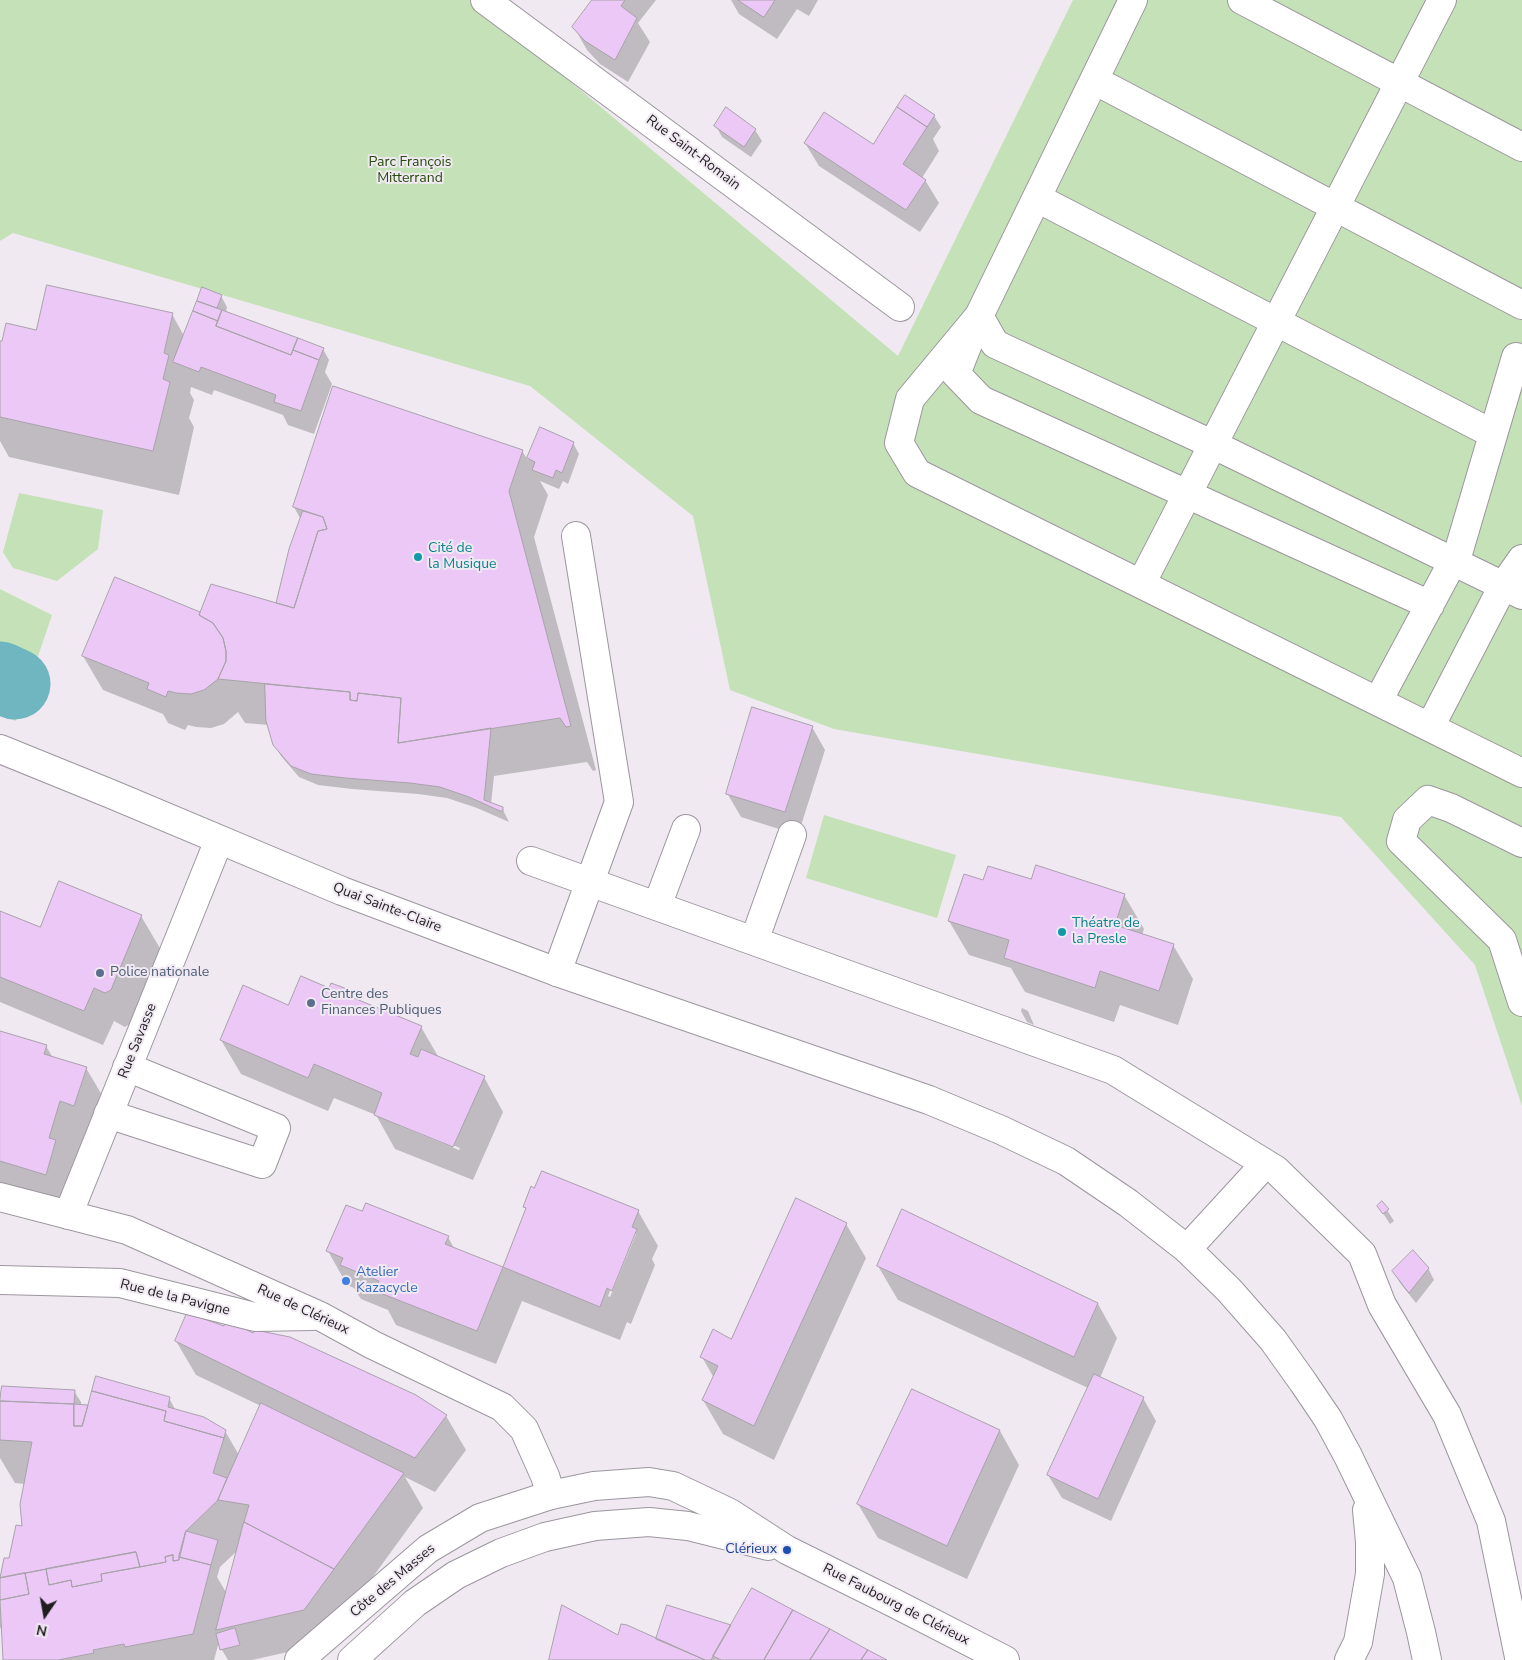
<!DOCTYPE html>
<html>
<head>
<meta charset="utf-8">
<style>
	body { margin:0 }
	#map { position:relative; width:1522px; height:1660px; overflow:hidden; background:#f0e9f2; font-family:"Nunito Sans",sans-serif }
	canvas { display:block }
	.north { position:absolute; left:20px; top:1590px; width:50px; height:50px; -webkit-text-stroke:4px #f0e9f2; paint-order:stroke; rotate:192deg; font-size:14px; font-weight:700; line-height:20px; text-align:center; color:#1f1d20 }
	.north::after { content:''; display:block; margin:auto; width:18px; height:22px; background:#1f1d20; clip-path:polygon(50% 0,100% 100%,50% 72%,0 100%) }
</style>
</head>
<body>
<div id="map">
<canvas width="1522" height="1660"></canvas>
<div class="north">N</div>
</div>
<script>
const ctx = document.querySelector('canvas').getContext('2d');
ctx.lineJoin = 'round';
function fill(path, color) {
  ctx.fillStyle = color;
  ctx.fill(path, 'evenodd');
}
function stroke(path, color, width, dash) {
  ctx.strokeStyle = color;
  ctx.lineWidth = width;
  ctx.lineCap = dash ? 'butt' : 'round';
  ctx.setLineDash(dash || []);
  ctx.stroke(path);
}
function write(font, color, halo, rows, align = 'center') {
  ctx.font = font + ' "Nunito Sans",sans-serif';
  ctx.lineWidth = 4;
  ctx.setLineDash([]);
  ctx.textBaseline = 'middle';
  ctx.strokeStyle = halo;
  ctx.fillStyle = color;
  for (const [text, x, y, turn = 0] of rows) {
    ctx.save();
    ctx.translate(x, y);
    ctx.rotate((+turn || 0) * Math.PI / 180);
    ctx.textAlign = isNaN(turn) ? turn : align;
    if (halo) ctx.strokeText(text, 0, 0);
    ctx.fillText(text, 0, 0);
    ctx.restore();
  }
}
const green = new Path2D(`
	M0 0H473L898 356 1073 0H1522V1106L1475 965 1341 817 834 729 730 690 693 516 530 386 13 233 0 241Z
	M19 493 103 510 98 549 57 581 13 568 3 552Z
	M0 589 52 615 16 721 0 715Z
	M824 815 956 855 937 918 806 878Z`);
const shadow = new Path2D(`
	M594 0H656L638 23 650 42 628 82 600 64 587 50 574 27Z
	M731 0H818L809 16 797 9 777 39 739 14Z
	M934 116 941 127 933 139 939 151 922 178 925 180 939 203 920 232 819 166 805 143 873 146Z
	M716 126 755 130 762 141 751 157 722 137Z
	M203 289 221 296 227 307 226 312 323 349 329 360 325 372 332 384 314 434 288 425 283 415 214 390 212 395 191 387 190 393 194 400 189 418 194 427 179 495 9 457 0 441V342L37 332 172 314 184 336Z
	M540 429 573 443 579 454 568 484 563 481 559 489 540 481 548 495 534 537 596 770 593 771 587 762 494 776 491 804 502 808 509 822 477 808 447 798 418 794 352 789 318 785 299 777 281 756 274 744 269 725 245 723 238 712 224 724 211 728 196 727 188 725 185 730 168 723 163 714 103 690 83 656 199 613 200 615 277 604 301 520 294 507 522 451 528 460Z
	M812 727 825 750 798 835 741 817 727 793Z
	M984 881 1124 895 1144 929 1142 935 1173 945 1193 979 1178 1025 1120 1005 1114 1022 1025 992 1011 968 969 955 949 921Z
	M0 912 41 928 141 916 161 950 130 1024 125 1027 114 1021 103 1045 0 1002Z
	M330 989 346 990 350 997 421 1027 439 1058 484 1077 503 1112 473 1180 395 1149 376 1115 334 1098 328 1111 241 1074 221 1040 289 1007ZM400 1124 460 1148 459 1150 400 1126Z
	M1022 1008 1028 1011 1034 1025 1027 1022 1021 1011Z
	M0 1032 46 1046 53 1058 86 1068 112 1112 71 1219 0 1198Z
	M524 1207 638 1211 658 1246 652 1259 655 1265 631 1324 627 1322 620 1340 522 1301 496 1364 396 1325 388 1310 361 1299 354 1288 347 1285 328 1251 363 1212 448 1237 455 1250 503 1269 527 1210ZM633 1234H636L610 1297 608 1296Z
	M1379 1207 1387 1210 1394 1221 1390 1224Z
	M846 1224 866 1258 774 1460 723 1434 703 1400 714 1378 702 1357 732 1340Z
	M878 1266 1098 1304 1117 1338 1100 1378 1143 1398 1156 1421 1111 1521 1062 1498 1048 1475 1088 1388 898 1300Z
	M1428 1268 1434 1280 1416 1303 1400 1283 1394 1272Z
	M225 1327 254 1335 446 1416 466 1450 435 1492 405 1477 423 1508 324 1644 252 1660H228L222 1650 219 1642 214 1660H4L2 1631 0 1627V1612H2L11 1559 23 1528 25 1484 15 1483 0 1458V1399L3 1388 74 1391 81 1402V1406L169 1398 176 1411 225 1431 239 1455 261 1406 196 1375 176 1341ZM239 1549 227 1594 217 1577 220 1567Z
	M913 1390 1000 1431 1019 1465 967 1579 878 1538 858 1504Z
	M732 1626 886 1660H551L618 1636 657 1640Z`);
const river = new Path2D(`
	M0 677 15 684`);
const building = new Path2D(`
	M592 0H625L621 6 637 18 615 60 585 41 572 27Z
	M738 0H775L764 17Z
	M905 95 935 115 927 127 897 107Z
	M726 107 756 129 744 147 714 126Z
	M897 107 927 127 903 164 926 180 906 210 804 143 824 112 873 144Z
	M47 285 173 313 164 353 169 355 163 379 170 382 153 451 0 417V341H2L6 323 36 330Z
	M202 287 222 295 217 308 197 301Z
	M197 301 222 310 218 321 193 311Z
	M222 310 298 338 291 355 216 326Z
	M193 311 218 321 216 326 291 355 293 350 319 360 301 411 274 402 276 395 201 367 199 372 173 362Z
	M298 338 324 348 319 360 293 350Z
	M333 386 523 450 509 491 571 726 566 727 560 718 398 743 401 698 358 693 357 701 350 700V692L218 679 226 661V651L223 638 213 623 199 615 211 584 294 608 318 531 327 529 323 517 293 507Z
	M540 427 574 442 562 473 556 470 553 478 532 470 535 462 527 458Z
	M303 511 323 517 327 529 318 531 294 608 276 603 289 549Z
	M115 577 200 612 199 615 213 623 223 638 226 651V661L218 679 204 690 191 694 176 693 168 691 166 697 147 689 149 683 82 656Z
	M265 684 350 692V700L357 701 358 693 401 698 398 743 491 728 484 800 503 807V811H500L469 797 440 787 410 783 345 778 311 774 291 766 273 745 266 721Z
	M752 707 813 726 785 812 726 794Z
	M1036 865 1125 894 1115 925 1174 944 1159 991 1100 971 1095 988 1004 958 1009 940 948 921 964 874 983 880 988 866 1031 879Z
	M59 881 142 915 111 990 105 993 94 988 84 1011 0 977V911L40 927Z
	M301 976 329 988 331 983 347 989 344 994 422 1026 410 1054 418 1057 421 1049 485 1076 453 1147 374 1115 382 1093 314 1064 308 1078 220 1040 243 985 288 1005Z
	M0 1031 47 1045 44 1054 87 1067 74 1106 60 1101 49 1138 56 1140 46 1175 0 1161Z
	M542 1171 639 1210 632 1227 637 1229 612 1291 607 1288 600 1307 503 1267 526 1208 523 1207 531 1186 534 1188Z
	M796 1198 847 1223 754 1426 702 1400 718 1366 700 1357 713 1329 731 1339Z
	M1382 1201 1389 1209 1383 1214 1377 1206Z
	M366 1203 449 1236 445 1244 503 1267 477 1331 375 1291 379 1281 340 1265 343 1258 326 1251 346 1205 362 1211Z
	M902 1209 1098 1303 1074 1357 877 1266Z
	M1413 1250 1429 1268 1409 1293 1392 1271Z
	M187 1313 224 1326 226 1319 253 1333 255 1330 290 1337 416 1395 447 1415 415 1458 175 1341Z
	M1094 1374 1144 1397 1098 1499 1047 1475Z
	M96 1376 170 1397 168 1407 204 1417 226 1430 224 1438 164 1421 166 1411 92 1391Z
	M2 1386 75 1390 74 1404 0 1401Z
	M912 1389 1000 1430 947 1546 857 1504Z
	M92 1391 166 1411 164 1421 224 1438 213 1473 227 1478 218 1500 186 1531 179 1560 173 1561V1555L165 1557 166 1562 140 1567 136 1552 0 1578 4 1558H9L16 1525 22 1526 20 1504 32 1442 0 1440V1401L74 1404V1426H82Z
	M261 1403 404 1473 334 1569 244 1522 249 1505 218 1500Z
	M74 1404 88 1405 82 1426H74Z
	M244 1522 334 1569 304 1610 216 1630Z
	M186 1531 218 1540 211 1565 179 1557Z
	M136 1552 140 1567 101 1574 102 1581 72 1587 71 1580 49 1585 46 1569Z
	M173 1555V1561L179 1560V1557L211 1565 193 1634 125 1647 124 1644 93 1650 94 1653 58 1660H3L0 1600 29 1594 25 1573 46 1569 49 1585 71 1580 72 1587 102 1581 101 1574 166 1562 165 1557Z
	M25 1573 29 1594 0 1600V1578Z
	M752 1588 793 1610 764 1660H721L713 1656Z
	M562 1605 618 1635 621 1624 627 1625 705 1660H549Z
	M667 1605 731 1625 711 1660H705L656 1639Z
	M793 1610 830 1629 810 1660H764Z
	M235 1628 240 1645 220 1650 216 1634Z
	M830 1629 868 1650 861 1660H810Z
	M868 1650 887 1660H861Z`);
const minor = new Path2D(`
	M485 0 900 307
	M1133 0 979 316 956 374 981 400 1430 605
	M1242 0 1522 147
	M1094 80 1522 305
	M1037 198 1493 434
	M1141 584 1442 0
	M1522 595 1212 444 995 344 979 316 910 399 899 443 917 473 1522 773
	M1378 701 1459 550 1516 357
	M1430 727 1503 586 1522 559
	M1522 843 1451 808 1428 800 1407 820 1401 841 1502 940 1522 1002
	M531 861 1113 1070 1276 1170 1362 1254 1382 1305 1447 1415 1491 1521 1519 1657V1660
	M657 906 686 829
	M754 941 792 835
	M557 972 619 802 576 536
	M108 1114 262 1164 276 1128 127 1067
	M0 1197 127 1230 320 1316 373 1345 502 1407 524 1429 545 1476 551 1495
	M68 1215 219 840
	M1187 1249 1265 1164
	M0 1280 120 1283 255 1317 312 1316`);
const major = new Path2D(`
	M0 749 111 794 342 891 557 972 929 1100 1001 1130 1066 1161 1128 1203 1187 1249 1229 1290 1273 1340 1303 1382 1328 1419 1348 1456 1407 1578 1421 1632 1427 1660
	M299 1660 428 1549 480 1518 551 1495 594 1486 649 1482 673 1486 730 1513 787 1550 892 1602 1005 1660
	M352 1660 415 1603 456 1575 501 1553 545 1537 595 1526 649 1522 688 1526 768 1546
	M1349 1660 1358 1642 1370 1574V1542L1367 1510`);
const markers = [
	[418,557,5,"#0f9aa8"],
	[1062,932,5,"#0f9aa8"],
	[100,973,5,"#5c6f8a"],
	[311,1003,5,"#5c6f8a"],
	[346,1281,5,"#3f7fe0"],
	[787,1550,5,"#1a4fb4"]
];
const streetNames = [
	["Rue Saint-Romain",693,153,37],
	["Quai Sainte-Claire",387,908,21],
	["Rue Savasse",138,1041,-68],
	["Rue de la Pavigne",175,1298,14],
	["Rue de Clérieux",303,1310,25],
	["Côte des Masses",393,1581,-40],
	["Rue Faubourg de Clérieux",896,1605,27]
];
const parkNames = [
	["Parc François",410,163],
	["Mitterrand",410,179]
];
const cultureNames = [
	["Cité de",428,549],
	["la Musique",428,565],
	["Théatre de",1072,924],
	["la Presle",1072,940]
];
const serviceNames = [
	["Police nationale",110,973],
	["Centre des",321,995],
	["Finances Publiques",321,1011]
];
const shopNames = [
	["Atelier",356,1273],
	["Kazacycle",356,1289]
];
const transitNames = [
	["Clérieux",777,1550]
];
fill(green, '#c4e1b7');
fill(shadow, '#0003');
stroke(river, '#6fb6c0', 71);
fill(building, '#ebc8f6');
stroke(building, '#a8a2aa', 1);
stroke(minor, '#9c969e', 30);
stroke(major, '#9c969e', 30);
stroke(minor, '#fff', 28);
stroke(major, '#fff', 28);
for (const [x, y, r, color] of markers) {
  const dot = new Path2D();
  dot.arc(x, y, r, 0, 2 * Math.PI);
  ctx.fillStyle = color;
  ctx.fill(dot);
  stroke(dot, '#f0e9f2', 2);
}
write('14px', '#1f1d20', '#f0e9f2', streetNames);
write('14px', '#254c0a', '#f0e9f2', parkNames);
write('14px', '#0d838f', '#f0e9f2', cultureNames, 'left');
write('14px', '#4e5e75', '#f0e9f2', serviceNames, 'left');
write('14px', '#366cbe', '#f0e9f2', shopNames, 'left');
write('14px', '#164399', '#f0e9f2', transitNames, 'right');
</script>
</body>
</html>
